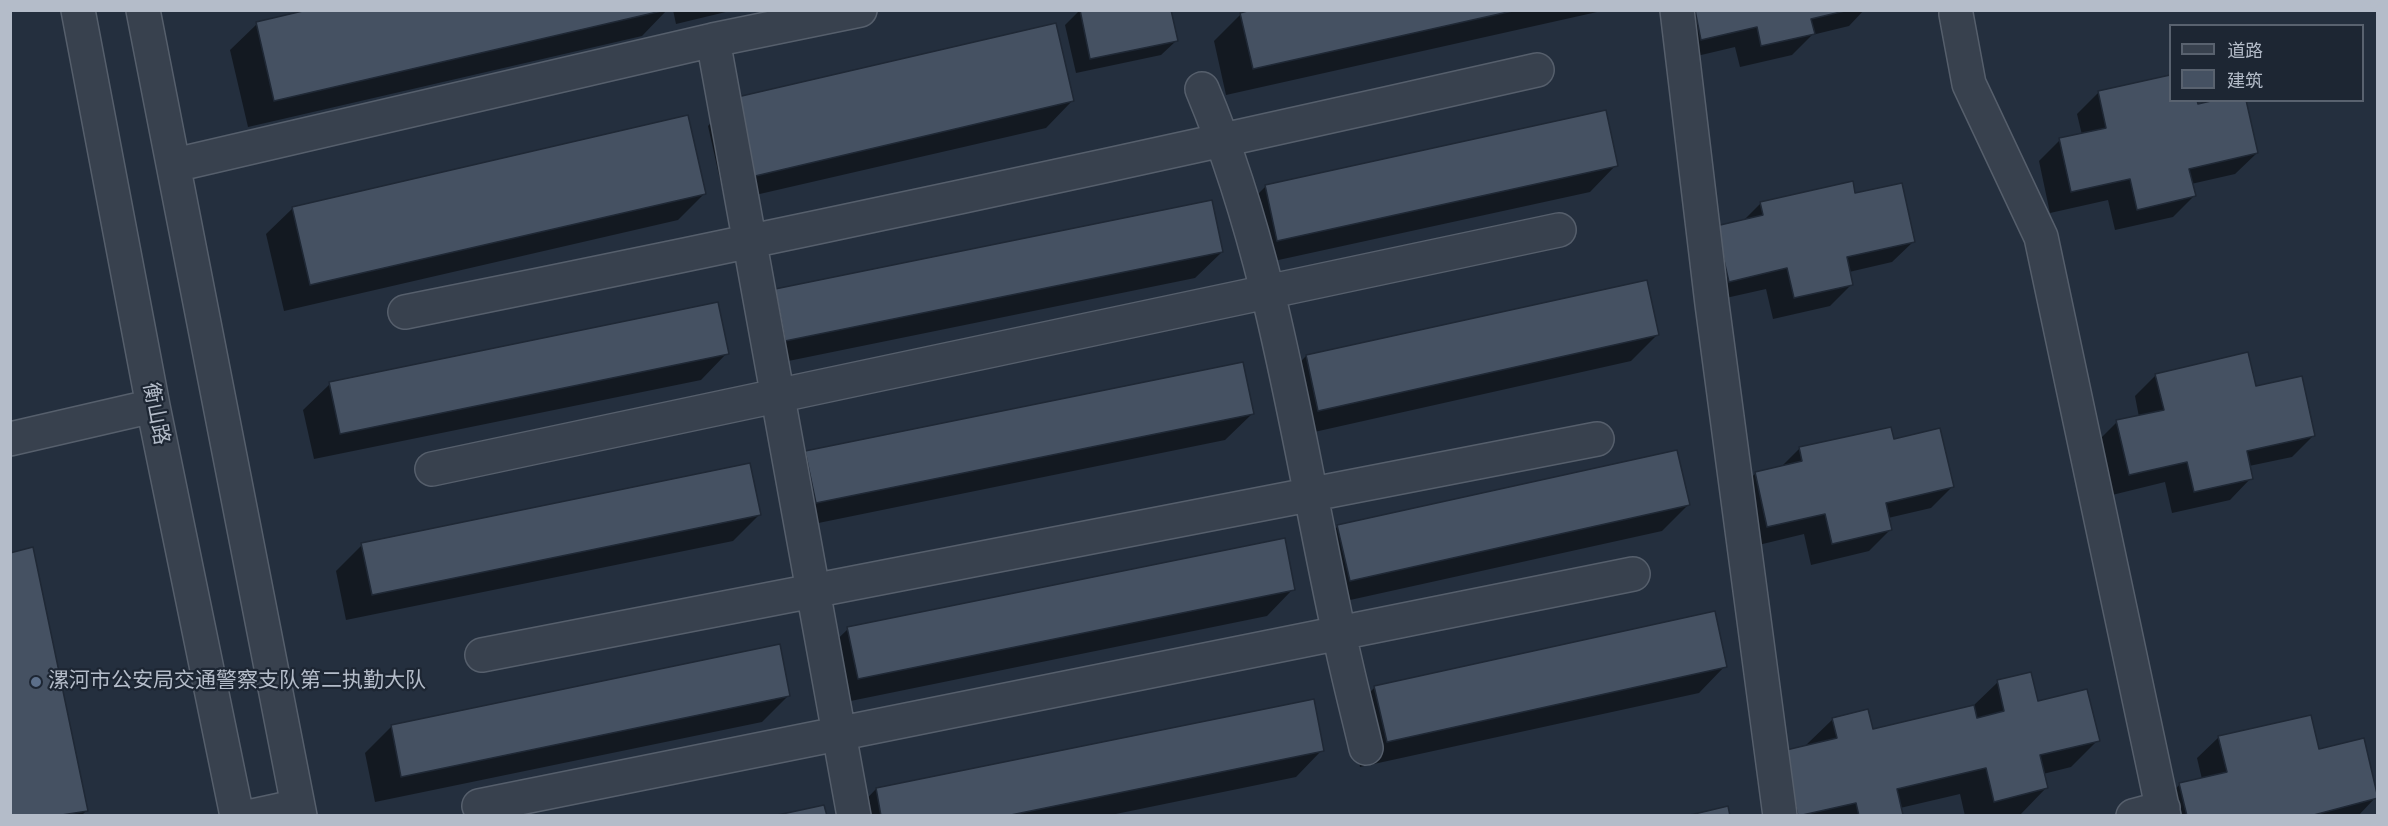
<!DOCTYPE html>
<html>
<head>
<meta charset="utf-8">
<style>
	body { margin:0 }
	#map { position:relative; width:2388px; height:826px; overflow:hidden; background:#242f3e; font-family:"DejaVu Sans","Noto Sans SC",sans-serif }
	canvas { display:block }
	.frame { position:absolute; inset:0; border:12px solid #b4bcc9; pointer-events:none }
	.legend { position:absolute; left:2169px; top:24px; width:195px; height:78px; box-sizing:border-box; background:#1d2633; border:2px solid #59626f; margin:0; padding:8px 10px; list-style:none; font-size:18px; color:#b4bcc9 }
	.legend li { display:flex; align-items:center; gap:12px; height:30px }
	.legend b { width:30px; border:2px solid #59626f }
</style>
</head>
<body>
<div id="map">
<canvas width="2388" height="826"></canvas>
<div class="frame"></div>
<ul class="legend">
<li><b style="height:8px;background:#38414e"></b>道路</li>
<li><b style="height:16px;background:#455162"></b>建筑</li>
</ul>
</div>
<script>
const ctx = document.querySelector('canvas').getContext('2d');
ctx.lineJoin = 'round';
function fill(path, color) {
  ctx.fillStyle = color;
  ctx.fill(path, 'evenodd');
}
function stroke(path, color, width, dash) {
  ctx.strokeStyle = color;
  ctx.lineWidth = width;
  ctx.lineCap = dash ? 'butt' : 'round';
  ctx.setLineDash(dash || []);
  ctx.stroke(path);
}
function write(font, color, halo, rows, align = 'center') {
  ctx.font = font + ' "DejaVu Sans","Noto Sans SC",sans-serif';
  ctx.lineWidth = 4.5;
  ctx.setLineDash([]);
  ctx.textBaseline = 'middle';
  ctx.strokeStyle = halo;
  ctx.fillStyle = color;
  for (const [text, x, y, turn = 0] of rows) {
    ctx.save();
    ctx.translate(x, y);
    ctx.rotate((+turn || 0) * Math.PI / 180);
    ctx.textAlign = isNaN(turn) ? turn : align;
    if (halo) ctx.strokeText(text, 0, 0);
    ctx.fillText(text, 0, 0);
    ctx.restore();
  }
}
const shadow = new Path2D(`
	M314 10H667L642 36 248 127 230 50 257 24Z
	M673 10H734L676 24Z
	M1080 10H1170L1176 41 1161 55 1076 73 1065 25Z
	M1258 10H1606L1226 95 1214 41 1241 14Z
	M1673 10H1864L1849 26 1812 35 1792 55 1740 67 1735 47 1680 60Z
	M2170 76V100L2197 106 2257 153 2235 174 2191 184 2194 196 2173 217 2115 230 2108 200 2050 213 2039 161 2060 140 2082 135 2077 114 2099 92Z
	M734 99 1072 101 1046 128 725 202 708 126Z
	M1616 165 1590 192 1251 266 1239 213 1266 186Z
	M705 193 678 220 284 311 266 234 293 208Z
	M1854 195 1914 241 1892 262 1849 272 1852 284 1830 306 1773 319 1766 289 1708 302 1696 249 1742 222 1761 203Z
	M1222 252 1195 278 759 367 749 317 776 291Z
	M1657 335 1631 361 1292 437 1280 383 1306 356Z
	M727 353 701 380 314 459 303 410 330 384Z
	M2156 375 2255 388 2314 435 2292 457 2249 466 2251 478 2230 500 2172 513 2165 482 2108 496 2096 443 2117 422 2139 417 2135 396Z
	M1252 414 1225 440 789 529 779 479 806 453Z
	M1893 441 1952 487 1931 508 1888 518 1890 530 1869 551 1811 565 1804 534 1746 548 1734 494 1756 473 1781 467 1799 449Z
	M1688 505 1662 531 1323 606 1311 553 1338 526Z
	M760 514 733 541 346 620 336 571 362 545Z
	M1293 589 1267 616 831 705 821 655 848 629Z
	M1725 666 1699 693 1360 767 1349 714 1375 687Z
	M1998 682 2098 740 2071 767 2043 774 2046 788 2020 815 1965 816 1960 794 1900 808V816H1765L1757 779 1783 753 1806 745 1833 719 1872 731 1973 706Z
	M788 696 762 722 375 802 365 753 392 726Z
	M2219 737 2376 797 2358 816H2161L2159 806 2180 784 2202 779 2197 758Z
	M1322 750 1296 777 1106 816H850L876 789Z
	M87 810 81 816H10Z`);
const building = new Path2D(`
	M307 10H666L274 101 256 22Z
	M1080 10H1171L1178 41 1090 59Z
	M1251 10H1517L1253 69 1240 13Z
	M1695 10H1849L1811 19 1815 34 1761 46 1757 27 1701 40Z
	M1056 23 1074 101 751 177 733 98Z
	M2170 75V100H2197L2198 104 2215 100H2246L2258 153 2189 169 2196 196 2137 210 2130 179 2071 192 2059 138 2106 128 2098 91Z
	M1606 110 1618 166 1277 241 1265 185Z
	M688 115 706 194 310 285 292 207Z
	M1853 181 1855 193 1902 183 1915 242 1847 257 1853 285 1794 298 1787 268 1729 282 1716 226 1763 215 1760 202Z
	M1212 200 1223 252 785 341 775 289Z
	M1647 280 1659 335 1318 411 1306 355Z
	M718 302 729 354 340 434 329 382Z
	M2248 352 2256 386 2302 376 2315 436 2247 451 2253 479 2194 492 2187 462 2129 475 2116 420 2164 410 2155 374Z
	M1243 362 1254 414 816 503 805 451Z
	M1891 427 1894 439 1940 428 1954 487 1886 503 1892 530 1832 544 1825 514 1767 527 1755 472 1802 461 1799 447Z
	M1677 450 1690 505 1350 581 1337 525Z
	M750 463 761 515 372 595 361 543Z
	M1285 538 1295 590 858 679 847 627Z
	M33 547 88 811 55 816H10V553Z
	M1715 611 1727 667 1387 742 1374 686Z
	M780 644 790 696 401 777 391 725Z
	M2031 672 2038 701 2087 689 2100 741 2040 755 2048 788 1994 802 1986 768 1897 789 1903 815 1859 816 1856 803 1798 816 1782 751 1837 738 1832 718 1868 709 1873 729 1974 705 1977 718 2004 711 1997 680Z
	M1314 699 1324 751 1006 816H881L876 788Z
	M2311 715 2319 749 2364 738 2378 798 2310 816H2187L2179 783 2227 772 2218 736Z
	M824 805 827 816H773Z
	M1728 806 1730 816H1686Z`);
const minor = new Path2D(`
	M78 10 153 406 237 816
	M143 10 300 816
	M1677 10 1712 304 1780 816
	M1956 14 1969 84 2041 237 2164 816
	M713 40 860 10
	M1202 89C1275 263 1299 450 1339 633 1347 672 1357 710 1366 748
	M175 165 713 40 854 816
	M405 312C784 236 1161 155 1537 70
	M10 439 153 406
	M432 469 1559 230
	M482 655 1597 439
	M479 806 1633 574
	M252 816 298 806
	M2133 816 2163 808`);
const markers = [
	[36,682,6,"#5c6f8a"]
];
const streetNames = [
	["衡山路",155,414,79]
];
const poiNames = [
	["漯河市公安局交通警察支队第二执勤大队",48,682]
];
fill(shadow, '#0007');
fill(building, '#455162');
stroke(building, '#1f2835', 1.5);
stroke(minor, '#565f6c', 36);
stroke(minor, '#38414e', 33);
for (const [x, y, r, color] of markers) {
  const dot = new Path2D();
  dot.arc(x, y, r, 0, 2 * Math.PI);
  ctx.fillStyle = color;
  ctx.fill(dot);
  stroke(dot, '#1d2633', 2);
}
write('21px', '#b4bcc9', '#1d2633', streetNames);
write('21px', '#b4bcc9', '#1d2633', poiNames, 'left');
</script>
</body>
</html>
